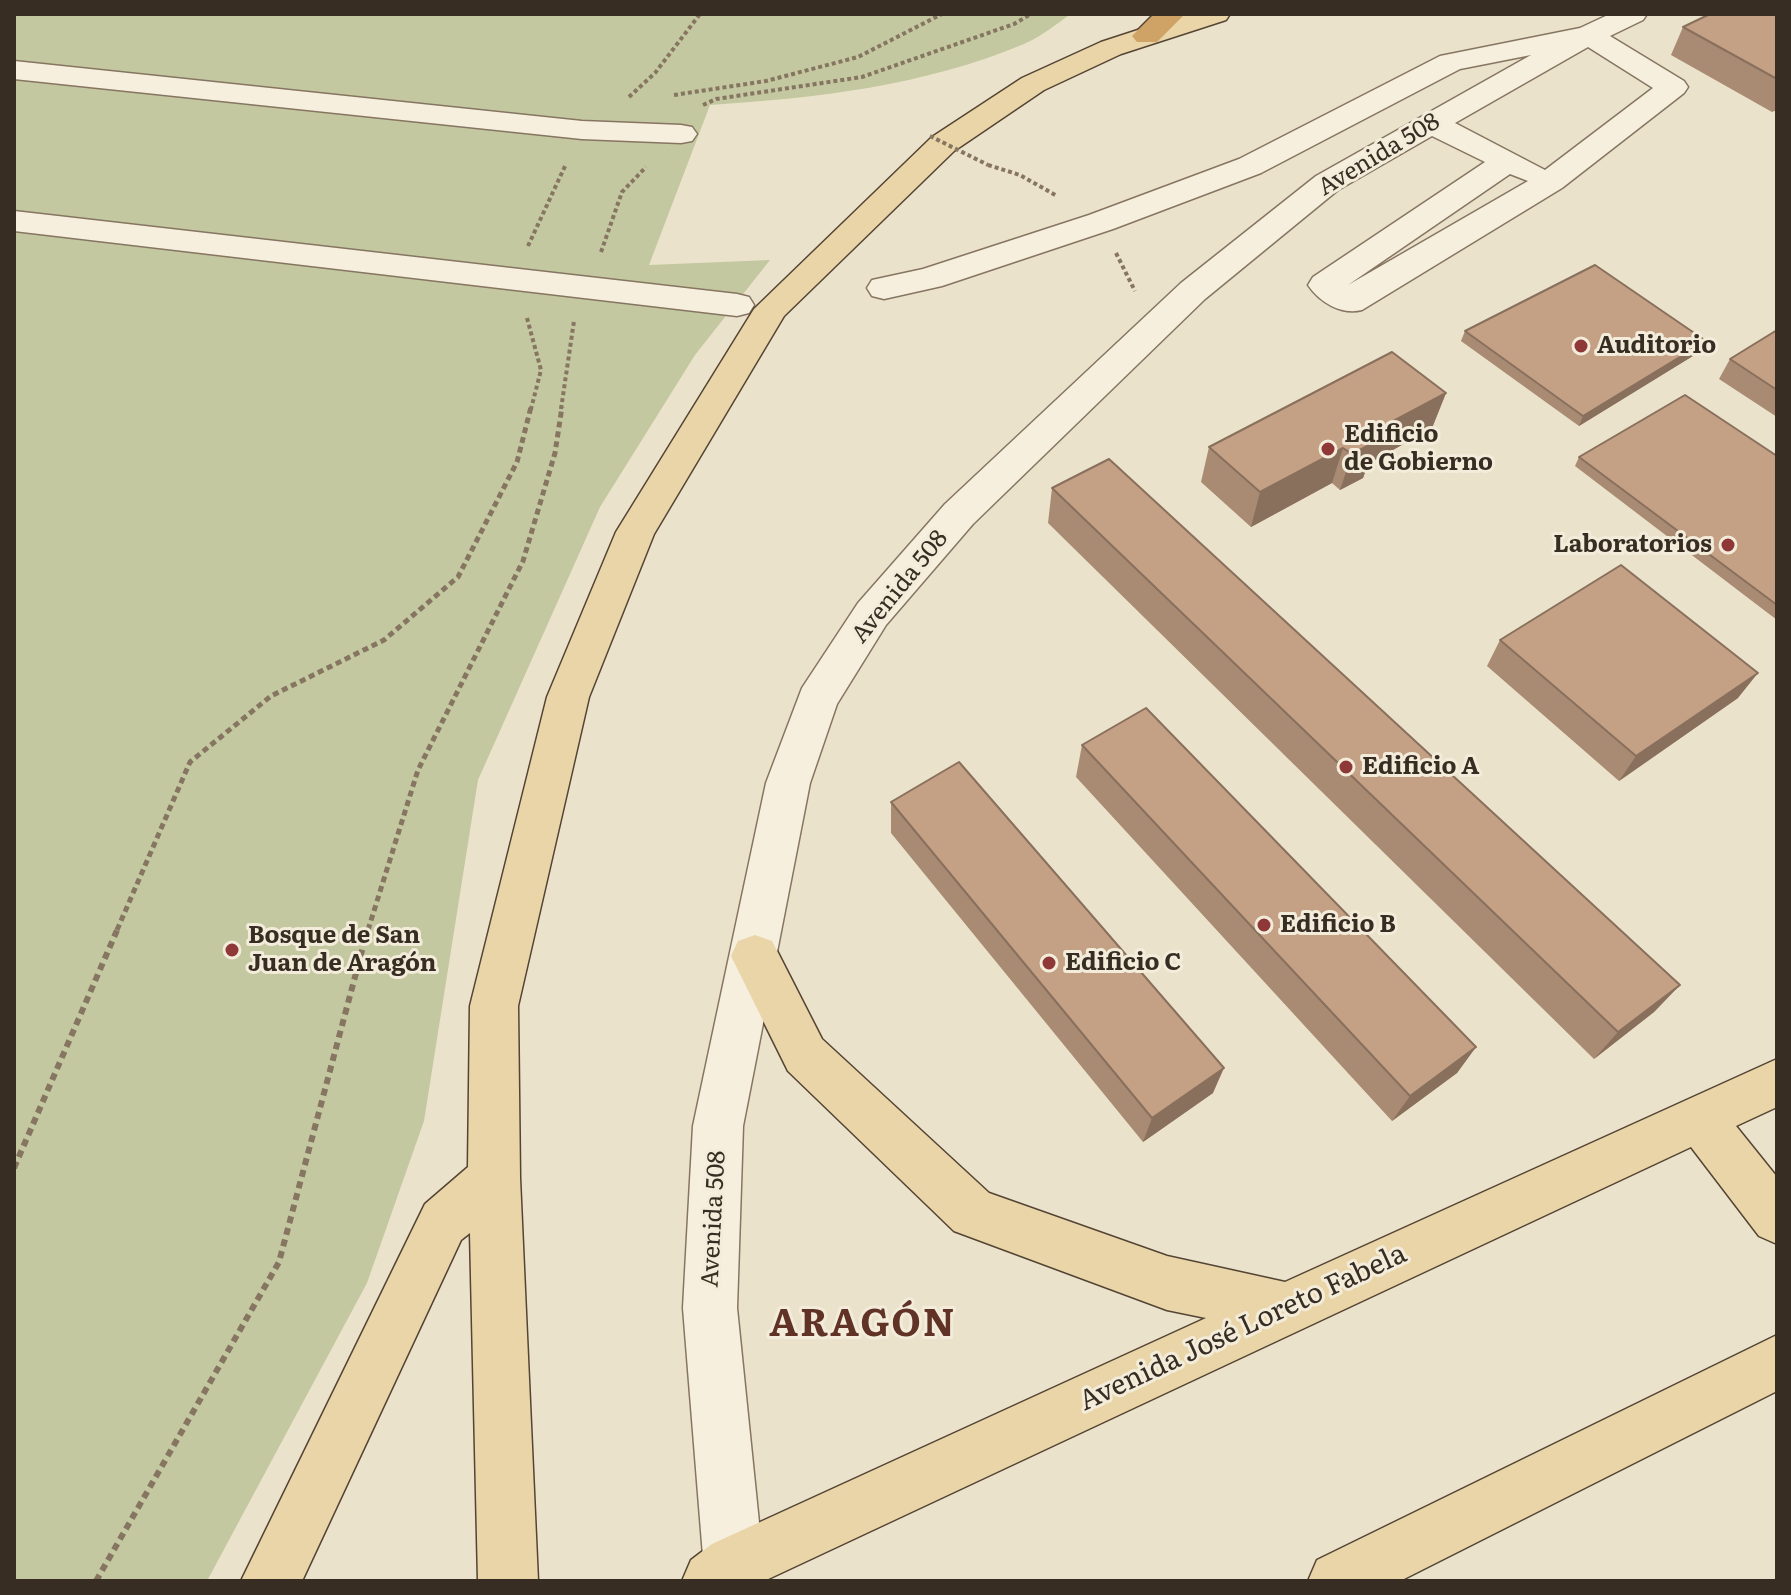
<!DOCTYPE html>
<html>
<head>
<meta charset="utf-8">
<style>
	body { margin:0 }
	#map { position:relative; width:1791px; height:1595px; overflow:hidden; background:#ebe2cb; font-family:Literata,serif }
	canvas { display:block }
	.frame { position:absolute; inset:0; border:16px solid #382d23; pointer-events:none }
</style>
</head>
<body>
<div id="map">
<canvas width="1791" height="1595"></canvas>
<div class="frame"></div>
</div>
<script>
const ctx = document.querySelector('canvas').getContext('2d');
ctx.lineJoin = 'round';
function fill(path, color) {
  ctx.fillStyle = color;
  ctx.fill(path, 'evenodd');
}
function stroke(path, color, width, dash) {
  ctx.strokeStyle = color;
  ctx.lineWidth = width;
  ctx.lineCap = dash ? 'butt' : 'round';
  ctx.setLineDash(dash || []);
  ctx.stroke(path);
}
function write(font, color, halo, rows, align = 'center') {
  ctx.font = font + ' Literata,serif';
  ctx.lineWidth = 6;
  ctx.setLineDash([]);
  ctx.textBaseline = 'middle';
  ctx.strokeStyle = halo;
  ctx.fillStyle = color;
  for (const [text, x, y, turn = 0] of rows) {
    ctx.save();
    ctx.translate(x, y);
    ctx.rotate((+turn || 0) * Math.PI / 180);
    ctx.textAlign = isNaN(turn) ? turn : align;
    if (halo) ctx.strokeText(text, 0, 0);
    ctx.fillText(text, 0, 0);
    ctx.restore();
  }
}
const green = new Path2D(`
	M14 14H1071C1056 24 1041 37 1024 44 923 86 818 98 710 105L649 265 770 260 695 355 600 507 478 780 424 1121 367 1283 207 1581H14Z`);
const pathFar2 = new Path2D(`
	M674 95 766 81 858 57 942 14
	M629 97 655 73 700 14
	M703 105 716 99 862 77 1014 24 1031 14
	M988 165 1020 175 1057 196
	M528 246 566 164
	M601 252 622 192 646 167
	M1116 253 1135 291
	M527 318 541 370 531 409
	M561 409 574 321`);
const pathFar1 = new Path2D(`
	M117 930 190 762 271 696 384 640 458 577 517 462 531 407
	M368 930 418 770 523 561 555 453 562 407`);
const path = new Path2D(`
	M14 1168 118 928
	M96 1581 279 1262 368 928`);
const minor = new Path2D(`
	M1610 14H1647L1643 20 1610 36 1684 81 1688 87 1684 93 1562 188 1362 310C1342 315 1320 303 1308 285L1313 277 1485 162 1432 136 1338 190 1205 299 973 524 886 625 837 704 810 783 743 1126 737 1308 765 1581H705L683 1308 693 1126 766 783 802 688 858 603 945 504 1181 283 1316 176 1531 55 1460 69 1261 173 1113 229 942 286 884 299 872 296 867 288 872 280 923 269 1089 215 1239 159 1440 56 1580 28ZM1588 47 1653 88 1545 170 1455 123ZM1510 174 1528 181 1348 285Z
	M14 61 582 121 681 125 692 127 697 134 692 141 681 143 582 139 14 79Z
	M14 211 737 294 749 297 754 305 749 313 737 316 14 231Z`);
const major = new Path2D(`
	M1187 14H1230L1226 20 1121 54 1044 90 954 151 784 316 654 534 589 697 518 1006 520 1178 538 1581H478L470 1233 461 1240 302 1581H241L425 1204 468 1167 470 1006 547 697 616 532 754 309 932 137 1022 78 1101 42Z
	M755 935 772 941 822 1039 989 1193 1167 1256 1285 1282 1777 1059V1107L1736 1126 1777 1177V1244L1759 1236 1691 1147 764 1581H682L691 1560 712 1544 1206 1318 1167 1310 954 1231 788 1071 731 956 738 941Z
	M1777 1335V1391L1400 1581H1308L1317 1560Z`);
const highway = new Path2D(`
	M1154 14H1185L1157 42H1137L1132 36Z`);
const pathBridge = new Path2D(`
	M930 136 988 165`);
const wall = new Path2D(`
	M1777 14V110L1772 112 1671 55 1683 27Z
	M1777 330V417L1719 379 1730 359Z
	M1465 331 1706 341 1701 351 1579 426 1461 341Z
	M1446 393 1432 428 1368 464 1363 478 1340 490 1332 483 1251 527 1201 482 1209 447Z
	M1777 456V620L1575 466 1579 457Z
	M1052 488 1680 985 1654 1012 1594 1059 1048 523Z
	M1500 640 1738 698 1619 781 1487 666Z
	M1082 745 1476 1047 1457 1073 1392 1121 1076 777Z
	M891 802 1213 1093 1143 1142 891 833Z`);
const shadedWall = new Path2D(`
	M1706 341 1701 351 1579 426 1583 416Z
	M1446 393 1432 428 1368 464 1363 478 1340 490 1352 454 1367 435Z
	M1343 448 1332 483 1251 527 1260 492Z
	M1758 673 1738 698 1619 781 1636 756Z
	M1680 985 1654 1012 1594 1059 1618 1032Z
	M1476 1047 1457 1073 1392 1121 1410 1096Z
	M1224 1068 1213 1093 1143 1142 1152 1118Z`);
const building = new Path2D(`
	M1710 14H1777V79L1683 27Z
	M1595 265 1706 341 1583 416 1465 331Z
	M1777 330V390L1730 359Z
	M1392 352 1446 393 1367 435 1375 442 1352 454 1343 448 1260 492 1209 447Z
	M1685 395 1777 456V605L1579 457Z
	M1109 459 1680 985 1618 1032 1052 488Z
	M1621 565 1758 673 1636 756 1500 640Z
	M1146 708 1476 1047 1410 1096 1082 745Z
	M959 762 1224 1068 1152 1118 891 802Z`);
const markers = [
	[1581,346,8,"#8e3837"],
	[1328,449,8,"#8e3837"],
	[1728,545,8,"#8e3837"],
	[1346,767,8,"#8e3837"],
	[1264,925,8,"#8e3837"],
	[232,950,8,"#8e3837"],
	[1049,963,8,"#8e3837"]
];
const streetNames = [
	["Avenida 508",1379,155,-31],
	["Avenida 508",900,587,-51],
	["Avenida 508",714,1219,-87]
];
const poiNames = [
	["Auditorio",1597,346],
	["Edificio",1344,435],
	["de Gobierno",1344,463],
	["Laboratorios",1712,545,"right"],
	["Edificio A",1362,767],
	["Edificio B",1280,925],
	["Bosque de San",248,936],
	["Juan de Aragón",248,964],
	["Edificio C",1065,963]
];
const nearStreetnames = [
	["Avenida José Loreto Fabela",1243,1328,-25]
];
const nearDistrictnames = [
	["ARAGÓN",863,1325]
];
fill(green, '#c3c8a0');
stroke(minor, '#867561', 3);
stroke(major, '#544434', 3);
stroke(highway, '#544434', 3);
stroke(pathFar2, '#867561', 4, [4, 3]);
stroke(pathFar1, '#867561', 5, [6, 4]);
stroke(path, '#867561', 6, [7, 5]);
fill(minor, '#f6efde');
fill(major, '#e9d5a8');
fill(highway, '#cfa366');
stroke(pathBridge, '#867561', 4, [4, 3]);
fill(wall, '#a98a72');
fill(shadedWall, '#89705d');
fill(building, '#c4a085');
stroke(building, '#89705d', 2);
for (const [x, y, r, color] of markers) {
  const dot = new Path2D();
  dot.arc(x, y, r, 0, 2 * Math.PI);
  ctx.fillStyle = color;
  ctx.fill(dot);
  stroke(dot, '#f3ecda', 3);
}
write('24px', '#382d23', '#f3ecda', streetNames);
write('bold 24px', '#382d23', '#f3ecda', poiNames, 'left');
write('28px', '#382d23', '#f3ecda', nearStreetnames);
ctx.letterSpacing = '2px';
write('bold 38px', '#603326', '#f3ecda', nearDistrictnames);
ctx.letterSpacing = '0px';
</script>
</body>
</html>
